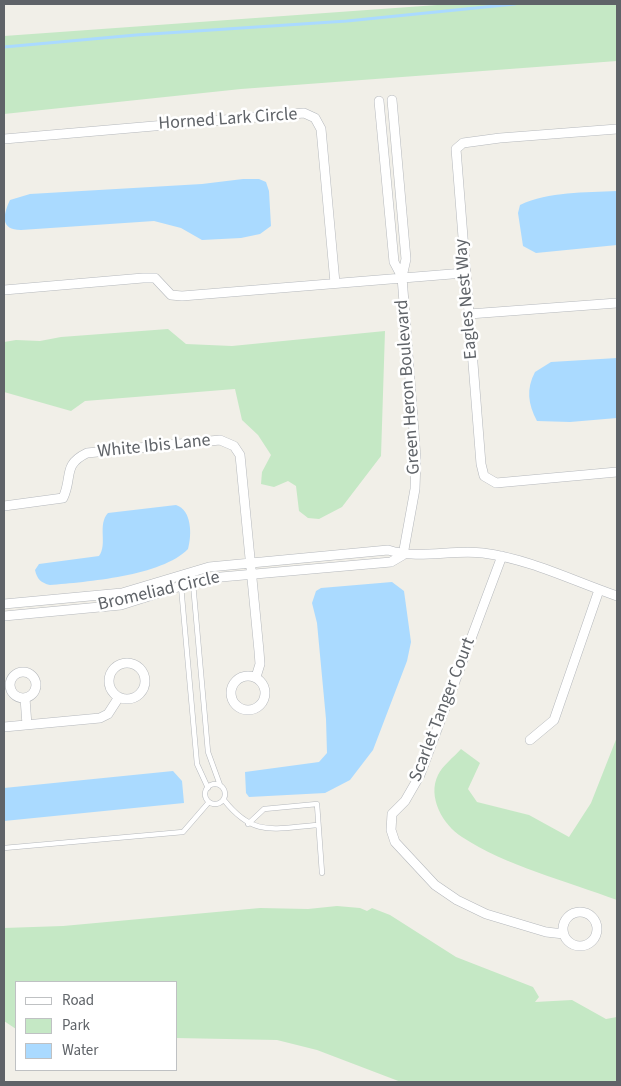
<!DOCTYPE html>
<html>
<head>
<meta charset="utf-8">
<style>
	body { margin:0 }
	#map { position:relative; width:621px; height:1086px; overflow:hidden; background:#f1efe8; font-family:"Source Sans 3",sans-serif }
	canvas { display:block }
	.frame { position:absolute; inset:0; border:5px solid #5f6368; pointer-events:none }
	.legend { position:absolute; left:15px; top:981px; width:162px; height:90px; box-sizing:border-box; background:#fff; border:1px solid #bfc1c3; margin:0; padding:6px 9px; list-style:none; font-size:15px; color:#5f6368 }
	.legend li { display:flex; align-items:center; gap:10px; height:25px }
	.legend b { width:25px; border:1px solid #bfc1c3 }
</style>
</head>
<body>
<div id="map">
<canvas width="621" height="1086"></canvas>
<div class="frame"></div>
<ul class="legend">
<li><b style="height:6px;background:#fff"></b>Road</li>
<li><b style="height:14px;background:#c5e8c5"></b>Park</li>
<li><b style="height:14px;background:#aadaff"></b>Water</li>
</ul>
</div>
<script>
const ctx = document.querySelector('canvas').getContext('2d');
ctx.lineJoin = 'round';
function fill(path, color) {
  ctx.fillStyle = color;
  ctx.fill(path, 'evenodd');
}
function stroke(path, color, width, dash) {
  ctx.strokeStyle = color;
  ctx.lineWidth = width;
  ctx.lineCap = dash ? 'butt' : 'round';
  ctx.setLineDash(dash || []);
  ctx.stroke(path);
}
function write(font, color, halo, rows, align = 'center') {
  ctx.font = font + ' "Source Sans 3",sans-serif';
  ctx.lineWidth = 5;
  ctx.setLineDash([]);
  ctx.textBaseline = 'middle';
  ctx.strokeStyle = halo;
  ctx.fillStyle = color;
  for (const [text, x, y, turn = 0] of rows) {
    ctx.save();
    ctx.translate(x, y);
    ctx.rotate((+turn || 0) * Math.PI / 180);
    ctx.textAlign = isNaN(turn) ? turn : align;
    if (halo) ctx.strokeText(text, 0, 0);
    ctx.fillText(text, 0, 0);
    ctx.restore();
  }
}
const green = new Path2D(`
	M451 4H617V61L241 89 4 114V36Z
	M168 329 186 344 232 346 385 331 381 456 342 507 319 519 308 518 299 511 296 486 288 481 274 487 261 484 262 472 271 455 258 435 242 420 235 389 85 401 71 411 4 392V342L16 340 40 341 61 337Z
	M617 737V900C569 882 504 865 462 837 443 825 427 797 438 775 442 766 454 757 461 749L480 763 468 789 477 802 529 815 569 837 591 803Z
	M337 906 360 908 367 911 372 908 390 915 456 957 533 987 539 997 535 1002 572 1000 606 1019 617 1017V1082H401L317 1050 277 1040 176 1038V982H16V1029L4 1021V928L63 926 260 908 308 909Z`);
const water = new Path2D(`
	M243 179H259L266 182 269 191 271 226 260 234 241 238 202 240 181 228 154 221 21 230C0 230 3 215 10 200L30 194 202 184Z
	M617 191V245L536 253 523 246 518 213 520 205C549 191 585 193 617 191Z
	M617 358V418L570 422 537 421C528 404 526 389 535 372L551 362Z
	M176 505C192 510 192 535 188 549 162 576 86 582 50 585 41 583 37 579 35 570L39 564 99 556C108 544 97 525 108 513Z
	M392 582 404 591 411 642 407 661 373 750 350 780 325 793 249 797 246 793 245 772 319 762 327 753 326 719 317 623 312 603 316 591 321 588Z
	M173 771 182 781 184 803 4 821V788Z`);
const stream = new Path2D(`
	M4 47 136 35 347 21 515 4`);
const lane = new Path2D(`
	M192 572 208 752 220 785
	M181 586 197 764 208 788
	M205 794a10 10 0 1 1 20 0a10 10 0 1 1-20 0Z
	M224 800C254 838 274 828 318 825
	M248 824 264 809 317 804 322 873
	M4 848 183 832 209 802`);
const street = new Path2D(`
	M392 100 406 259 402 277 416 458 415 489 403 555
	M379 101 394 262 402 277
	M617 129 500 138 463 143 456 149 481 464 484 476 496 483 617 472
	M4 139 304 113 315 118 321 129 335 283
	M4 290 143 278H155L171 295 182 296 464 273
	M469 314 617 303
	M4 506 63 498C73 477 62 465 87 453L220 440 234 446 240 455 259 651 260 664 256 677
	M502 556 420 775 405 801 392 814 391 830 395 842 435 885 457 900 486 914 546 932 564 934
	M4 604 122 593 209 567 388 550C419 560 452 549 483 553 530 559 573 581 617 596
	M4 616 121 605 181 586 221 577 391 562 403 555
	M109 681a18 18 0 1 1 36 0a18 18 0 1 1-36 0Z
	M10 685a13 13 0 1 1 26 0a13 13 0 1 1-26 0Z
	M231 693a17 17 0 1 1 34 0a17 17 0 1 1-34 0Z
	M25 698 27 725
	M4 727 100 718 108 714 119 697
	M530 740 554 720 599 590
	M563 929a17 17 0 1 1 34 0a17 17 0 1 1-34 0Z`);
const streetNames = [
	["Horned Lark Circle",228,120,-4],
	["Eagles Nest Way",467,299,-95],
	["Green Heron Boulevard",409,387,-94],
	["White Ibis Lane",154,447,-6],
	["Bromeliad Circle",159,592,-13],
	["Scarlet Tanger Court",443,710,-69]
];
fill(green, '#c5e8c5');
fill(water, '#aadaff');
stroke(stream, '#aadaff', 3);
stroke(lane, '#b5b8bc', 5.5);
stroke(street, '#b5b8bc', 10);
stroke(lane, '#fff', 4.5);
stroke(street, '#fff', 9);
write('18px', '#5f6368', '#fff', streetNames);
</script>
</body>
</html>
